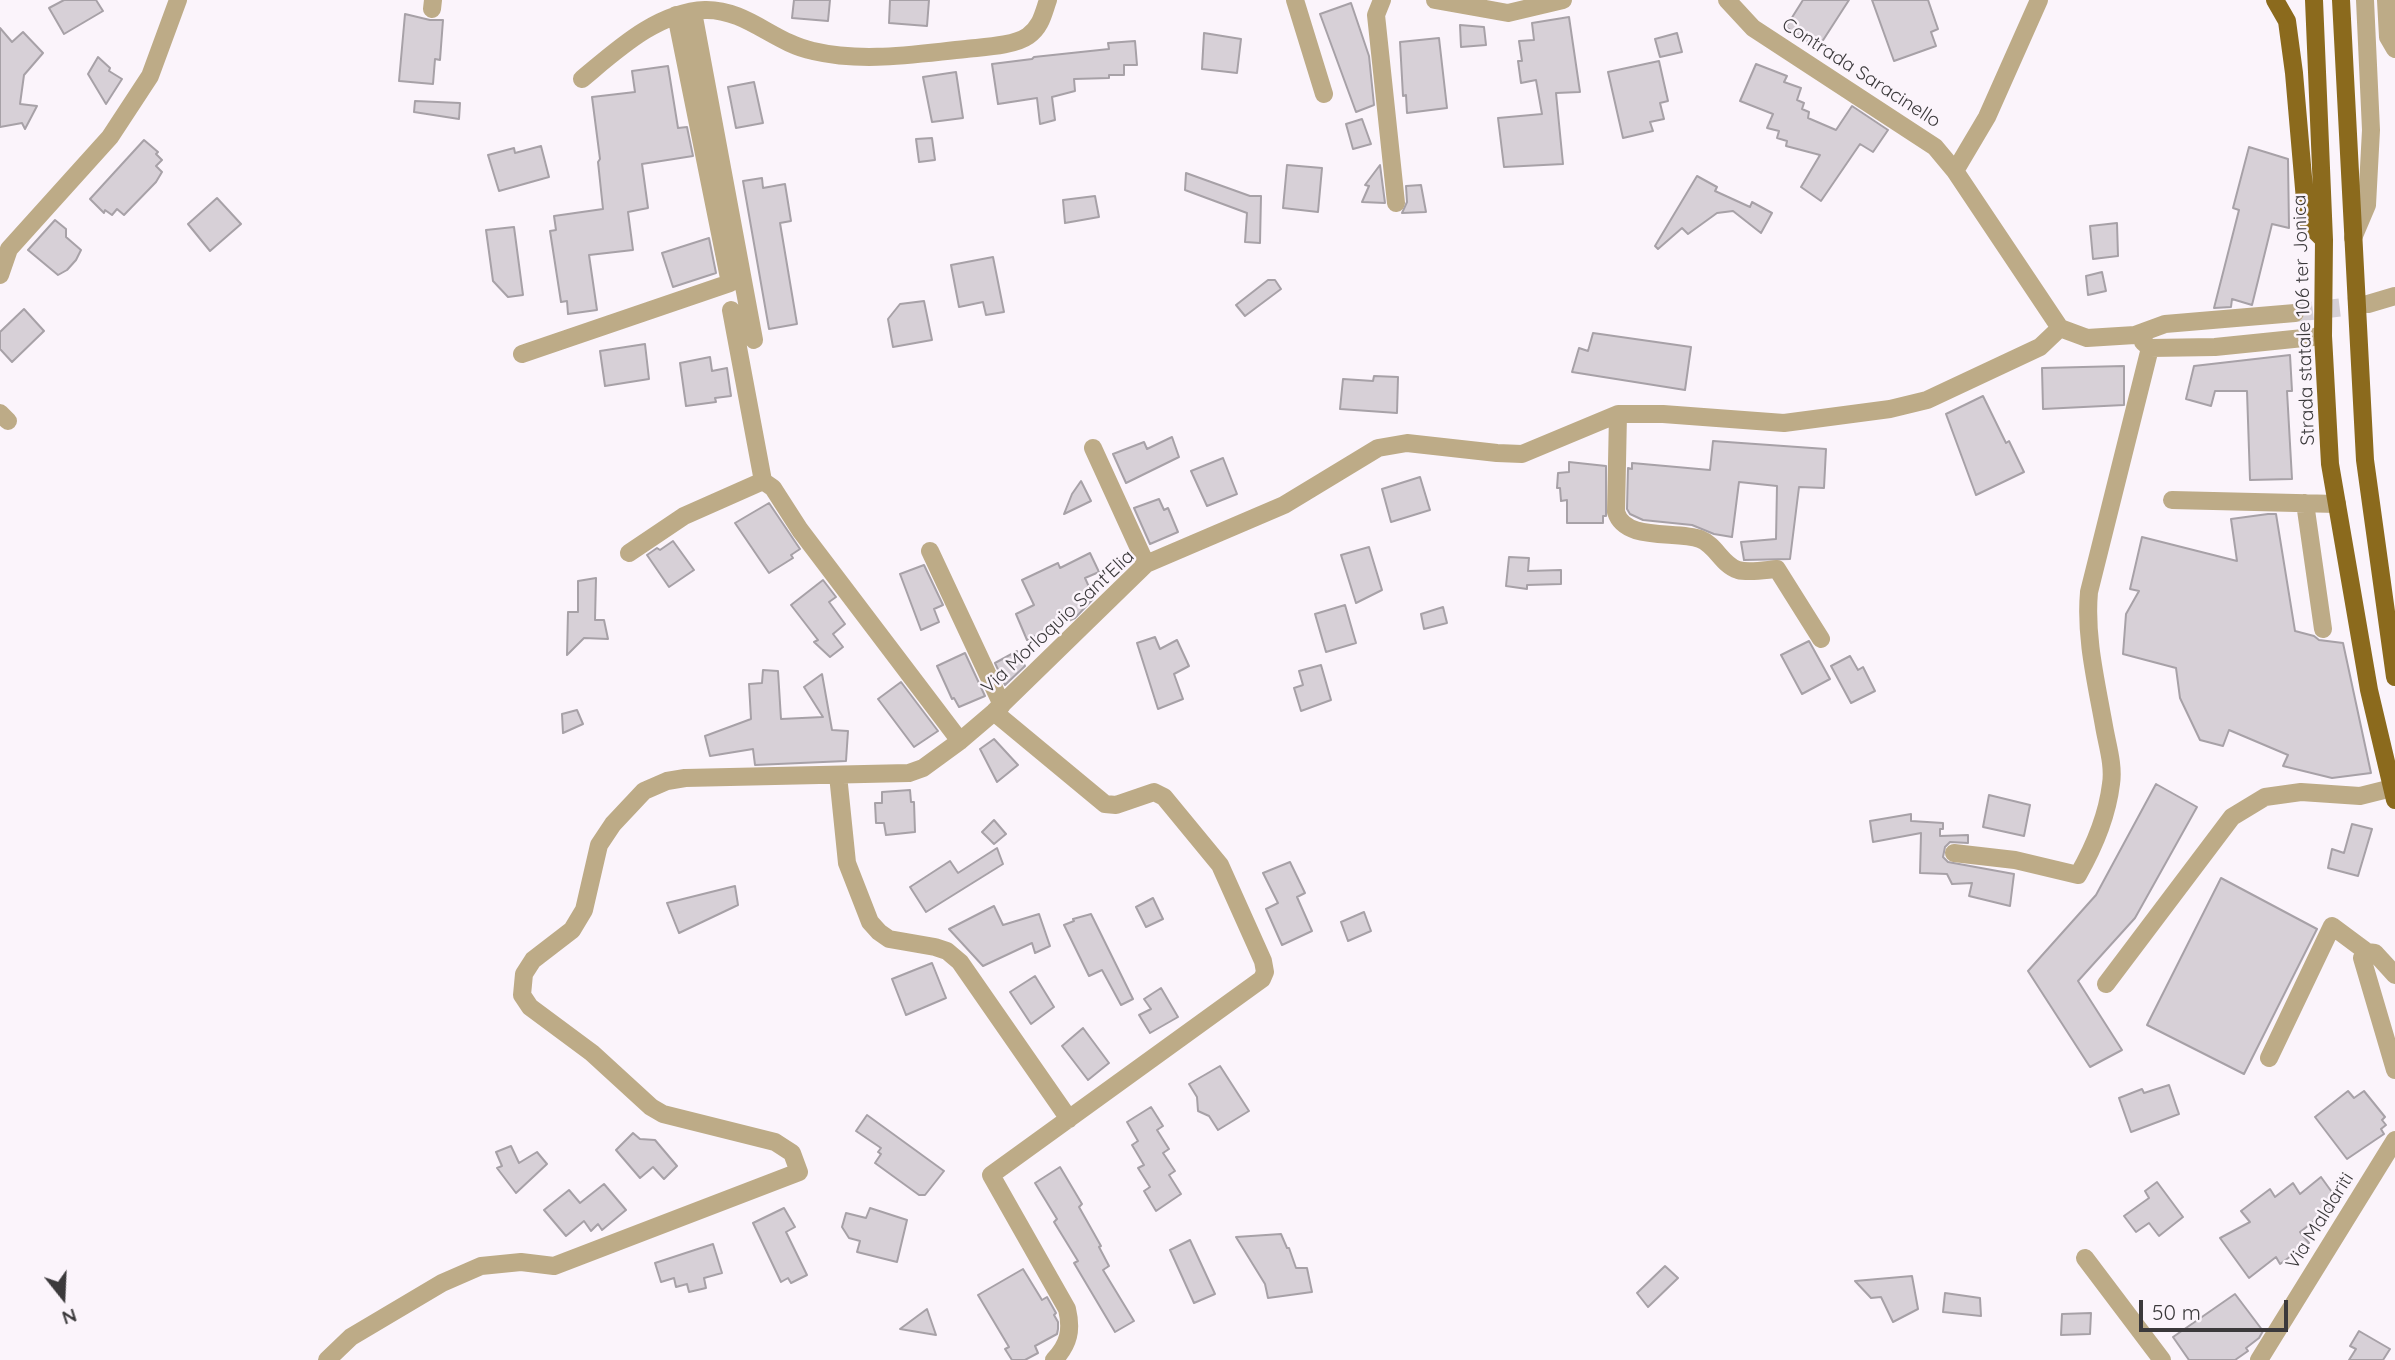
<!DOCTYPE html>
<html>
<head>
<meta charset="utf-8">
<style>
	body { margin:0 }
	#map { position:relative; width:2395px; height:1360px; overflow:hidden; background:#fbf4fb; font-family:Quicksand,sans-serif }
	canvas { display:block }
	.north { position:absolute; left:28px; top:1262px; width:70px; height:70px; -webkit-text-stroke:5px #fbf4fb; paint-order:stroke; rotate:162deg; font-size:19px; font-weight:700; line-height:28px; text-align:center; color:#3b393b }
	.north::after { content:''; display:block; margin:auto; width:24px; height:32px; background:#3b393b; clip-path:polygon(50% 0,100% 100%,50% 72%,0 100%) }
	.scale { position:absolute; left:2139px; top:1300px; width:149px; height:32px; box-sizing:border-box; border:4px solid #3b393b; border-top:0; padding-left:9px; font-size:21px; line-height:24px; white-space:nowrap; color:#3b393b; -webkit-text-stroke:5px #fbf4fb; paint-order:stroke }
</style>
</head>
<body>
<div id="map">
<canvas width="2395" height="1360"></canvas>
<div class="north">N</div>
<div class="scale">50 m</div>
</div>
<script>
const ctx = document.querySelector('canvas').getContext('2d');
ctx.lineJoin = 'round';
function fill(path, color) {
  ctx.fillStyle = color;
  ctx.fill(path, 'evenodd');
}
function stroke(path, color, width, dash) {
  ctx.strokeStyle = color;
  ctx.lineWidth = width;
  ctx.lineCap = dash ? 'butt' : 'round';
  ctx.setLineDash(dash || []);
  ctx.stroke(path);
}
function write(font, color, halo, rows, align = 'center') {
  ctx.font = font + ' Quicksand,sans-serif';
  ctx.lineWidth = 5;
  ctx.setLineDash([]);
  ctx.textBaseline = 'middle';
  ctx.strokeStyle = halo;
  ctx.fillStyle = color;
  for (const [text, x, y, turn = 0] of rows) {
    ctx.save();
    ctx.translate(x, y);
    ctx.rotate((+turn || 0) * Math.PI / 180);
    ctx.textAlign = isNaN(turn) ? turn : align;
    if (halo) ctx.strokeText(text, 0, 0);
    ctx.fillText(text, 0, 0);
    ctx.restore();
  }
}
const building = new Path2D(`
	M64 0H96L103 11 64 34 49 8Z
	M794 0H830L828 21 792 18Z
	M890 0H929L927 26 889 23Z
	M1803 0H1849L1818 48 1786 27Z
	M1872 0H1928L1938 29 1931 32 1936 46 1894 61Z
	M1351 3 1369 56 1374 105 1356 112 1320 14Z
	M405 14 430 20H443L440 60 435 59 433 84 399 81Z
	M1569 17 1580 92 1556 93 1563 164 1504 167 1498 118 1542 114 1536 80 1521 83 1518 61H1522L1519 41 1534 40 1532 23Z
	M1460 25 1484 27 1486 45 1461 47Z
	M0 28 12 42 23 32 43 53 24 75 20 104 37 106 25 129 22 123 0 127Z
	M1204 33 1241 39 1237 73 1202 69Z
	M1677 33 1682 52 1660 57 1655 39Z
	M1439 38 1447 108 1407 113 1406 95 1403 96 1400 42Z
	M1135 41 1137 65H1124V75H1109V78L1074 79 1075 91 1052 97 1055 120 1040 124 1037 98 998 104 992 64 1032 59 1034 57 1109 49 1108 43Z
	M98 57 110 68 109 71 122 79 106 104 88 74Z
	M1659 61 1668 101 1660 103 1664 119 1650 122 1653 131 1623 138 1608 72Z
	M1756 64 1787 76 1784 82 1801 88 1797 100 1804 103 1802 109 1809 112 1808 118 1836 130 1852 106 1888 130 1873 152 1860 144 1821 201 1801 187 1820 155 1786 146 1787 141 1777 138 1779 131 1767 128 1773 114 1740 101Z
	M668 66 678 128 687 127 693 156 642 164 648 208 628 212 633 250 589 255 597 310 568 314 567 301 561 302 550 231 556 230 554 216 603 209 598 162 600 159 592 97 635 92 632 71Z
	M956 72 963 118 932 122 923 77Z
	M754 82 763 123 736 128 728 87Z
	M415 101 460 103 459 119 414 112Z
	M1362 119 1371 144 1353 149 1346 124Z
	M932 138 935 160 919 162 916 139Z
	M144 140 158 152 156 154 162 160 156 166 162 172 156 182 124 215 117 209 112 215 105 210 104 213 90 199Z
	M541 146 549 177 499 191 488 155 514 148 515 153Z
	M2249 147 2288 159 2289 228 2272 224 2252 305 2232 299 2231 307 2214 308 2239 210 2233 208Z
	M1287 165 1322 168 1318 212 1283 208Z
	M1380 165 1385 203 1362 202 1369 186 1365 185Z
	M1186 173 1250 196H1261L1260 243 1245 242 1247 213 1185 190Z
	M1697 176 1717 187 1715 191 1750 207 1752 202 1772 213 1761 233 1733 211 1717 213 1688 234 1682 228 1658 249 1655 246Z
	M762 178 763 188 785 184 791 221 780 223 797 324 769 329 743 181Z
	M1421 185 1426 212 1402 213 1407 202 1406 186Z
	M1095 196 1099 217 1065 223 1063 200Z
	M217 198 241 224 210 251 188 224Z
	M55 220 66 229V237L81 250 76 260 67 270 58 275 28 250Z
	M2117 223 2118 256 2093 259 2090 226Z
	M514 227 523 295 508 297 493 281 486 230Z
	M709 238 716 273 673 287 662 253Z
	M993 257 1004 312 986 315 983 302 959 307 951 265Z
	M2102 272 2106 291 2088 295 2086 276Z
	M1268 280H1275L1281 289 1245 316 1236 305Z
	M924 301 932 340 893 347 888 319 900 304Z
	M24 309 44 331 12 362 0 349V332Z
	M1593 333 1691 347 1685 390 1572 372 1579 348 1588 351Z
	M645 344 649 379 605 386 600 351Z
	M2290 355 2292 391H2287L2292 479 2250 480 2247 391H2215L2211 406 2186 399 2194 366Z
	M710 357 712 371 727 368 731 396 715 398 716 402 686 406 680 363Z
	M2124 366V405L2043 409 2042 368Z
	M1374 376 1398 377 1397 413 1340 409 1343 379 1373 381Z
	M1983 396 2006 443 2009 441 2024 472 1976 495 1946 414Z
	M1172 437 1179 457 1126 483 1113 454 1144 442 1147 449Z
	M1713 441 1826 449 1824 488 1799 487 1790 559 1744 560 1741 542 1776 539 1777 486 1739 482 1732 537 1714 534 1692 525 1643 520 1630 514 1627 509 1628 468 1632 469V463L1710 470Z
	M1223 458 1237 494 1207 506 1191 471Z
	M1569 462 1606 466V516H1603V523H1567V500L1561 501 1560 488H1557L1558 473 1569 472Z
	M1420 477 1430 510 1391 522 1382 489Z
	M1081 481 1091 501 1064 514 1072 494Z
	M1159 499 1164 510 1168 508 1178 532 1150 544 1134 508Z
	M769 503 800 549 791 555 793 558 769 573 735 523Z
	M2268 514H2276L2295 631 2314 636 2319 640 2343 643 2371 773 2332 778 2283 766 2288 755 2229 730 2223 746 2200 740 2180 698 2176 668 2123 654 2126 614 2139 591 2130 589 2142 537 2237 561 2231 519Z
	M673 541 694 570 669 587 647 555 657 548 660 550Z
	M1369 547 1382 590 1356 603 1341 555Z
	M1090 553 1099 572 1085 578 1094 598 1075 618 1027 640 1016 614 1034 605 1022 580 1058 563 1060 568Z
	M1509 557 1529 558 1528 571 1561 570V584L1527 585V589L1506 586Z
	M924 565 943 605 934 609 939 622 921 630 900 574Z
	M596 578 595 620H604L608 639 584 638 567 655 568 612H578V581Z
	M823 580 836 597 829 602 845 624 833 634 843 647 830 657 814 642 818 640 791 605Z
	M1345 605 1356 643 1326 652 1315 614Z
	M1443 607 1447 623 1424 629 1421 614Z
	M1155 637 1160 649 1177 640 1189 666 1174 674 1183 699 1158 709 1137 643Z
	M1809 641 1830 679 1802 694 1781 655Z
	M1017 651 1025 666 1005 685 995 663Z
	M965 653 985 696 959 707 954 698 952 699 937 666Z
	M1850 656 1858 670 1863 667 1875 691 1851 703 1831 666Z
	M1321 665 1331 700 1301 711 1294 688 1303 685 1299 671Z
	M763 670 778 671 781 719 823 717 804 687 822 674 832 730 848 731 846 761 755 765 753 749 710 756 705 736 751 719 749 684 762 683Z
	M901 682 938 731 914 747 878 699Z
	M577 710 583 724 563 733 562 714Z
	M994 739 1018 765 997 782 980 749Z
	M2156 784 2197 807 2135 918 2078 981 2122 1050 2090 1067 2028 971 2096 895Z
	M910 790 911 802H914L915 832 886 835 884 823H876L875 803H882V792Z
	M1989 795 2030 805 2024 836 1983 827Z
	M1911 814V821L1943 823V829H1940V836L1968 835V843L1950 842 1945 847 1943 857 1948 862 2014 874 2010 906 1969 896 1972 883 1952 884 1947 874 1920 873 1921 833 1873 842 1870 821Z
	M994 820 1006 834 994 844 982 832Z
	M2352 824 2372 829 2358 876 2328 868 2332 849 2344 853Z
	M997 848 1003 864 926 912 910 887 950 861 958 873Z
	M1290 862 1305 893 1297 897 1312 931 1282 945 1266 909 1278 903 1263 873Z
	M2221 878 2317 929 2244 1074 2147 1025Z
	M735 886 738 905 679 933 667 903Z
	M1153 898 1163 919 1146 927 1136 907Z
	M994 906 1003 925 1039 914 1050 946 1035 953 1032 943 983 966 949 929Z
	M1364 912 1371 931 1348 941 1341 922Z
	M1091 914 1133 999 1121 1005 1102 970 1089 976 1064 925 1074 921 1073 919Z
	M932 963 946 998 906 1015 892 979Z
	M1035 976 1054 1007 1031 1024 1010 992Z
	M1161 988 1178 1017 1150 1033 1139 1015 1151 1009 1144 999Z
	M1083 1028 1109 1063 1088 1080 1062 1046Z
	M1220 1066 1249 1111 1218 1130 1209 1116 1198 1111 1197 1097 1189 1084Z
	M2169 1085 2179 1114 2131 1132 2119 1098 2142 1089 2144 1093Z
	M2348 1091 2354 1098 2364 1091 2385 1117 2382 1120 2386 1125 2381 1129 2384 1134 2347 1159 2315 1117Z
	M1151 1107 1163 1126 1157 1130 1169 1149 1163 1153 1175 1171 1169 1175 1181 1194 1156 1211 1144 1191 1150 1187 1138 1168 1144 1165 1132 1145 1138 1141 1127 1122Z
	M867 1115 944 1171 925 1195H919L875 1163 881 1154 878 1152 881 1148 856 1131Z
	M633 1133 640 1139 655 1140 677 1166 664 1179 653 1167 640 1178 616 1150Z
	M511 1146 519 1163 537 1152 547 1164 516 1193 497 1168 502 1166 496 1152Z
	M1060 1167 1082 1204 1079 1207 1101 1246 1099 1247 1109 1266 1103 1270 1134 1321 1115 1332 1074 1263 1078 1261 1054 1222 1057 1219 1035 1183Z
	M2321 1177 2339 1202 2300 1232 2309 1243 2280 1264 2276 1257 2249 1278 2220 1238 2250 1222 2241 1211 2270 1189 2275 1197 2293 1183 2300 1194Z
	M2157 1182 2183 1217 2159 1236 2149 1223 2136 1232 2124 1216 2149 1198 2145 1191Z
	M604 1184 626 1210 602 1230 598 1224 591 1231 584 1221 566 1236 544 1210 569 1190 580 1203Z
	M784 1208 795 1227 786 1232 807 1275 791 1283 788 1278 781 1282 753 1223Z
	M870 1208 907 1220 897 1262 857 1252 860 1241 849 1238 842 1227 846 1213 866 1218Z
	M1281 1234 1287 1248H1289L1296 1268H1307L1312 1292 1268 1298 1265 1284 1236 1237Z
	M1190 1240 1215 1294 1194 1303 1170 1250Z
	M713 1244 722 1273 704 1278 706 1288 689 1292 687 1284 676 1287 674 1278 661 1282 655 1263Z
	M1665 1266 1678 1278 1648 1307 1637 1293Z
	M1023 1269 1042 1300 1047 1297 1056 1313 1054 1315 1058 1322V1329L1057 1334 1035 1346 1038 1353 1025 1360H1012L1005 1349 1009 1347 978 1295Z
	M1912 1276 1918 1309 1893 1322 1881 1297 1871 1298 1855 1281Z
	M1945 1293 1980 1298 1981 1316 1943 1312Z
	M2235 1294 2263 1331 2259 1338 2246 1348 2248 1351 2235 1360H2189L2173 1337Z
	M927 1309 936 1335 900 1329Z
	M2091 1313 2090 1334 2061 1335 2062 1314Z
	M2359 1331 2390 1349 2383 1360H2349L2356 1349 2350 1346Z`);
const minorTunnel = new Path2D(`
	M2295 313 2368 304`);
const minor = new Path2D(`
	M1295 0 1324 94
	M1382 0 1376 15 1396 203
	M1435 0 1508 13 1563 0
	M1727 0 1753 28 1935 147 1955 171 2060 328
	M2386 0 2388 37 2395 49
	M432 9 433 0
	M693 12 754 340
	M582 79C617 50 657 12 705 10 746 9 774 43 813 51 864 63 915 54 966 49 983 47 1014 46 1028 36 1041 27 1043 14 1048 0
	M1955 171 1987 117 2039 0
	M2353 238 2367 205 2371 130 2365 0
	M0 275 9 249 110 137 150 76 178 0
	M2368 304 2395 296
	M731 310 763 481
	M2060 328 2087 338 2135 335 2165 324 2295 313
	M2143 342 2150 348 2215 347 2323 336
	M522 354 730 283 676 15
	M0 413 8 421
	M1618 414 1616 512C1625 542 1676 530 1700 539 1716 545 1722 565 1738 570 1749 573 1765 570 1777 569L1821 639
	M1093 448 1146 564
	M2172 500 2337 504
	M2305 503 2323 629
	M930 551 1002 705
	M629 553 684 516 763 481 773 488 800 530 960 741
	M994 712 1105 804 1116 805 1154 792 1164 797 1220 865 1263 961 1265 972 1262 979 991 1175 1067 1309C1072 1330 1069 1344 1054 1360
	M838 775 847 863 870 922 879 932 889 939 935 947 947 951 960 962 1069 1119
	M1954 853 2015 860 2078 875C2094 847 2107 817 2111 784 2114 765 2107 744 2104 726 2096 681 2085 637 2089 592L2150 348
	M2395 975 2375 953 2367 952 2362 958 2395 1070
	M2106 984 2232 817 2265 797 2301 792 2360 796 2392 788
	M2269 1058 2332 926 2367 952
	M2085 1258 2162 1360
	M327 1360 351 1337 442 1283 481 1266 521 1262 554 1266 799 1172 792 1153 775 1142 663 1114 651 1107 592 1053 530 1007 522 995 524 974 533 960 572 930 584 910 599 845 613 824 644 791 667 781 685 778 909 773 923 768 960 741 994 712 1146 564 1284 505 1378 448 1407 443 1497 453 1522 454 1618 414H1663L1784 423 1890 409 1927 400 2040 347 2060 328
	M2259 1360 2395 1140`);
const major = new Path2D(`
	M2275 0 2287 21 2294 73 2307 223 2324 240
	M2314 0 2324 240 2323 336 2330 464 2369 690 2395 800
	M2341 0 2365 460 2395 677`);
const streetNames = [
	["Contrada Saracinello",1861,73,33],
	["Strada statale 106 ter Jonica",2304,320,-92],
	["Via Morloquio Sant'Elia",1058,622,-43],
	["Via Maldariti",2320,1221,-58]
];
fill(building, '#d7d0d7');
stroke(building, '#a7a1a7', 2);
stroke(minorTunnel, '#d5cfd5', 18, [18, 9]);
stroke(minor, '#bdab87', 18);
stroke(major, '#8b6a1d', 18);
write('19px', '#3b393b', '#fbf4fb', streetNames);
</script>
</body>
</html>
